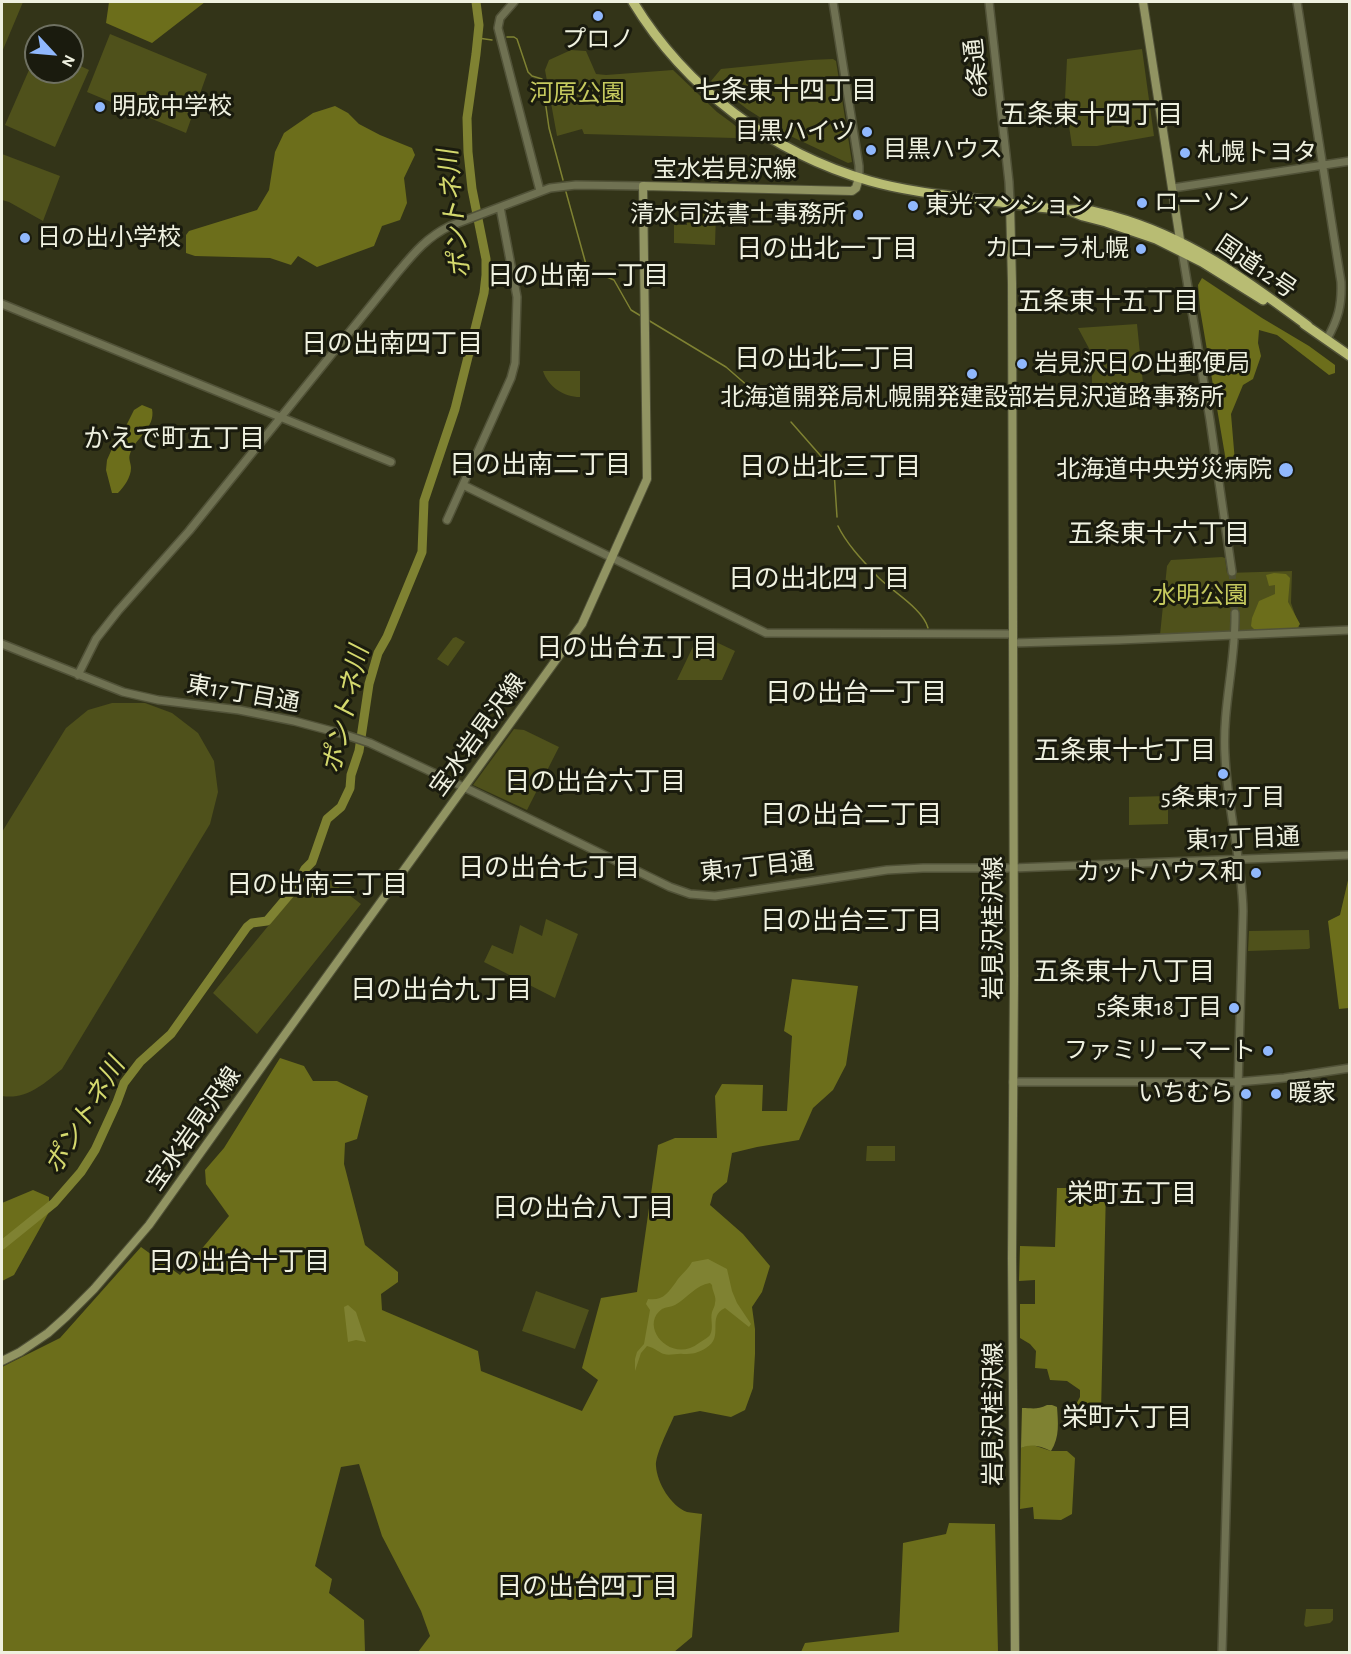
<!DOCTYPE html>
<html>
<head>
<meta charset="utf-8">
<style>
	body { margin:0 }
	#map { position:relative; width:1351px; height:1654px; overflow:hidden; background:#333418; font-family:"Alegreya Sans",sans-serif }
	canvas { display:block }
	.frame { position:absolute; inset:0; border:3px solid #eff1e0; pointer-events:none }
	.north { position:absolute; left:24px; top:24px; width:60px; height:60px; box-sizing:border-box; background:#1a1b0e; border:2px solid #6f7162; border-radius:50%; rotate:116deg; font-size:16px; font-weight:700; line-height:24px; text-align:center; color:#eff1e0 }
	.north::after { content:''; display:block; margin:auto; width:21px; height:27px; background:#90b8fd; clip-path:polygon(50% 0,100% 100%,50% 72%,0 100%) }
</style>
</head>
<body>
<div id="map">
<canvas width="1351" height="1654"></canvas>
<div class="frame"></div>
<div class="north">N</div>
</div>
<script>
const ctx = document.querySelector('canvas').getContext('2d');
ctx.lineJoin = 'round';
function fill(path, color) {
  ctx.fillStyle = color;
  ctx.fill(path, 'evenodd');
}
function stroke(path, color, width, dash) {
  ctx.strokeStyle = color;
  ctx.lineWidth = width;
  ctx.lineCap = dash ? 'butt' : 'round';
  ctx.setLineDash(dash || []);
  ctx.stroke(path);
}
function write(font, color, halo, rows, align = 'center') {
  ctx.font = font + ' "Alegreya Sans","Noto Sans JP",sans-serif';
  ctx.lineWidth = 6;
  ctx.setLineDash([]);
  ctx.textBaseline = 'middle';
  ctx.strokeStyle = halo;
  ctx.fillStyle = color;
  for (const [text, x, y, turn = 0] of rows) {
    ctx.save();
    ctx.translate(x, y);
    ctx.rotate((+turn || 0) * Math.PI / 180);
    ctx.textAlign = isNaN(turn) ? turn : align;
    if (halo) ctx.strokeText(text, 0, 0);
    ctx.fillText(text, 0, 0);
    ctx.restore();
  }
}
const green = new Path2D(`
	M2 2H23L2 52Z
	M110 34 207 74 186 133 87 92Z
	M1142 49 1154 136 1097 146H1072L1065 99 1067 59Z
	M571 50 586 51 596 74 606 75 673 70 717 112 732 123 745 134 741 141 735 138 584 134 582 129 557 136 545 70 549 60Z
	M36 54V72H72V62L89 70 55 147 5 125Z
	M833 59 836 61 852 162 848 163 786 134 747 109 711 81 721 69 810 60Z
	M2 154 60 176 43 221 9 202 2 200Z
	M687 212 716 213 715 245 674 243V225H687Z
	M1137 324 1143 383 1092 385V354L1078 328Z
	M543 371H580V397C564 397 548 387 543 371Z
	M1222 557 1225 558 1227 573 1292 571 1291 603 1300 629 1160 635 1167 566 1171 560Z
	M699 634 735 651 722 680H677Z
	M456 637 465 642 448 666 437 659 453 638Z
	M112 703H145L172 713 198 733 214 761 218 792 210 824 62 1069C44 1084 26 1100 2 1096V832L66 728 88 710Z
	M514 729 524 730 559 747 527 810 473 785Z
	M1168 796V824L1129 825V797Z
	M315 869 361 904 257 1034 213 993Z
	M546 919 578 934 555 998 484 962 492 945 513 954 520 925 542 936Z
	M1309 930 1310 948 1308 949 1248 951 1249 931Z
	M867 1146H895V1161H866Z
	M536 1291 589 1310 575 1349 522 1331Z
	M1306 1609H1333V1620L1330 1623 1306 1627 1304 1625Z`);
const forest = new Path2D(`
	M109 2H205L152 43 106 23Z
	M335 106 348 113 359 124 380 135 412 148 415 155 404 178 407 203 400 220 382 226 374 246 317 267 298 256 291 265 270 258 195 256 186 253V235L189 231 257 210 269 190 275 152 284 133 313 113Z
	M1202 278 1262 318 1309 346 1335 365V373L1329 375 1277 335 1259 330 1258 343 1261 356 1253 379 1243 385 1231 414 1235 462 1229 469 1227 467 1200 309 1198 285Z
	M142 405 152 409C156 428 134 439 130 454 128 459 131 463 131 468 131 477 124 487 118 493H112L106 470 107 460 115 442 125 433 126 426 134 410Z
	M1274 573 1286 574 1290 578 1288 602 1300 624 1295 631 1254 629 1251 626 1252 618 1259 601 1275 594V585L1269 586 1266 575Z
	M1349 876V1008L1339 1009 1328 921 1340 915Z
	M792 979 858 986 846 1065 833 1090 813 1108 799 1140 757 1147 732 1153 727 1182 713 1194 710 1205 743 1234 770 1266 762 1292 752 1307 755 1329V1354L753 1388 745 1410 731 1417 700 1411 674 1416C669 1428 655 1455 656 1466 657 1483 671 1506 687 1512 691 1513 697 1513 702 1514L692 1637 674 1652H418L430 1636 421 1611 382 1536 359 1464 341 1467 315 1566 332 1579 329 1593 364 1620 365 1652H2V1367L60 1338 141 1247 180 1275 229 1216 206 1184 205 1170 224 1148 280 1058 304 1066 313 1081H337L368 1096 357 1139 345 1143 344 1164 365 1245 398 1272V1282L381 1294 382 1310 478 1351 481 1371 582 1411 598 1380 582 1368 601 1298 637 1292 658 1145 675 1138H717L715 1096 722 1084 763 1085 762 1111H787L792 1036 784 1031Z
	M1057 1188H1106L1101 1413 1071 1414 1080 1397V1390L1067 1381 1050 1380 1047 1369 1035 1368 1036 1351 1030 1344 1020 1338V1304H1035V1280L1019 1281 1020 1246 1055 1247Z
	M33 1190 49 1197V1212L14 1275 2 1281V1203Z
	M1028 1445H1033L1051 1451H1067L1075 1458 1072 1514 1061 1520 1034 1519 1033 1507 1020 1509 1021 1448Z
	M949 1523 995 1524 998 1652H801L805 1643 899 1632 903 1543 946 1534Z`);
const water = new Path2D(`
	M708 1259 727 1269 732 1291 737 1303 751 1324 749 1327 725 1308C706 1317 725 1337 706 1348 698 1353 693 1354 683 1354 677 1353 670 1356 664 1354 659 1353 656 1348 647 1346L641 1353 635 1371V1359L637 1352 644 1344 650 1310 646 1304 648 1299C663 1301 668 1293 676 1282 680 1275 687 1271 692 1262ZM710 1283 712 1285C712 1291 717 1297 715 1303 715 1306 713 1309 712 1312 710 1319 714 1328 710 1335 708 1338 703 1340 699 1343 671 1365 638 1326 662 1309 666 1307 671 1307 675 1305 687 1298 696 1285 710 1283Z
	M348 1305 356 1312 366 1342 356 1340 348 1342 344 1307Z
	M1047 1405H1052L1057 1407C1058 1422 1060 1437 1051 1451 1040 1446 1032 1443 1021 1448L1022 1408C1032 1408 1037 1410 1047 1405Z`);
const stream = new Path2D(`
	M507 37H514L517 39 528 72 532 76 542 79 549 128 563 180
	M478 38 492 40
	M566 192 587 268 589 270
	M595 272 614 280 631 310 641 316
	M648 320 726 367 772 407
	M791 422 834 471 837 517
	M838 526C847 545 865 563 879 578 893 592 923 609 928 628`);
const river = new Path2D(`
	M2 1245 54 1203 81 1172 95 1150 117 1102 124 1083 140 1062 171 1034 247 927 252 923 267 921 294 889 305 869 312 862 327 819 341 807 350 788 351 775 359 751 369 684 378 653 387 637 422 552 424 501 455 409 484 293 486 275V259L472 189 468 152 467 118 476 54 479 25 476 2`);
const tertiaryTunnel = new Path2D(`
	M1232 572 1235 613`);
const tertiary = new Path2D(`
	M514 2 500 18 498 28 540 191
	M833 2 859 166V178
	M989 2 1009 182 1010 203
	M1297 2 1341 282C1342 306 1338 319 1327 339
	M1173 188 1350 161
	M1182 251 1210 420 1232 572
	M2 304 391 462
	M463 485 766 633 1013 634
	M447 520 511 378 515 363 517 297 500 207
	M1013 643 1119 640 1350 630
	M2 644 123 692 158 700 239 710 294 721 343 734 370 743 472 791 670 887 690 894 715 896 887 870 923 868H1013L1350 855
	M78 675 96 639 118 611 189 531 398 272C414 253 427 237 450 226L550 188 576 185 643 186
	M1013 1082H1238L1284 1078 1350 1068
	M1222 1652 1243 911C1242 858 1227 808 1225 755 1222 708 1236 661 1235 613`);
const secondary = new Path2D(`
	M1143 2 1181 246
	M1010 203 1012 283 1014 976 1012 1258 1015 1652
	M2 1361 20 1352 48 1333 67 1316 94 1289 149 1225 278 1044 582 624 647 479 643 186 852 191 856 188 859 178`);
const trunk = new Path2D(`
	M633 2C686 89 772 153 870 181 912 193 956 196 1000 202 1022 205 1045 208 1067 210 1073 210 1079 209 1085 210 1094 211 1103 214 1112 216 1189 237 1246 280 1308 326
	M1073 212 1083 216 1106 222 1156 239 1202 262 1263 300
	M1304 324 1350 356`);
const markers = [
	[598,16,6,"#90b8fd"],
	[100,107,6,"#90b8fd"],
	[867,132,6,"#90b8fd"],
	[871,150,6,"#90b8fd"],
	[1185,153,6,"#90b8fd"],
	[1142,203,6,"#90b8fd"],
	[913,206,6,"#90b8fd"],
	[858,215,6,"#90b8fd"],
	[25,238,6,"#90b8fd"],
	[1141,249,6,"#90b8fd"],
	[1022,364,6,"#90b8fd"],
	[972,374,6,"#90b8fd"],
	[1286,470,8,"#90b8fd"],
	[1223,774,6,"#90b8fd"],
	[1256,873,6,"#90b8fd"],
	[1234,1008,6,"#90b8fd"],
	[1268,1051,6,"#90b8fd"],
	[1246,1094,6,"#90b8fd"],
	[1276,1094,6,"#90b8fd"]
];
const poiNames = [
	["プロノ",598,40,"center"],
	["明成中学校",112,107],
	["目黒ハイツ",855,132,"right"],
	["目黒ハウス",883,150],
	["札幌トヨタ",1197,153],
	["ローソン",1154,203],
	["東光マンション",925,206],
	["清水司法書士事務所",846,215,"right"],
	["日の出小学校",37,238],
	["カローラ札幌",1129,249,"right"],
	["岩見沢日の出郵便局",1034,364],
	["北海道開発局札幌開発建設部岩見沢道路事務所",972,398,"center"],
	["北海道中央労災病院",1272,470,"right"],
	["5条東17丁目",1223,798,"center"],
	["カットハウス和",1244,873,"right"],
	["5条東18丁目",1222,1008,"right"],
	["ファミリーマート",1256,1051,"right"],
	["いちむら",1234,1094,"right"],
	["暖家",1288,1094]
];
const streetNames = [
	["6条通",977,68,-96],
	["宝水岩見沢線",725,170],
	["国道12号",1256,267,34],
	["東17丁目通",243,694,10],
	["宝水岩見沢線",478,735,-54],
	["東17丁目通",1243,839,-2],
	["東17丁目通",757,867,-6],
	["岩見沢桂沢線",994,928,-90],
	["宝水岩見沢線",194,1129,-55],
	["岩見沢桂沢線",994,1414,-90]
];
const parkNames = [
	["河原公園",577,94],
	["水明公園",1200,596]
];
const neighbourhoodNames = [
	["七条東十四丁目",786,91],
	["五条東十四丁目",1092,115],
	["日の出北一丁目",827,249],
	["日の出南一丁目",578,276],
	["五条東十五丁目",1108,302],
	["日の出南四丁目",392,344],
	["日の出北二丁目",825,359],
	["かえで町五丁目",174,439],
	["日の出南二丁目",540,465],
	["日の出北三丁目",830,467],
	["五条東十六丁目",1159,534],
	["日の出北四丁目",819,579],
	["日の出台五丁目",627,648],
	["日の出台一丁目",856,693],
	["五条東十七丁目",1125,751],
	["日の出台六丁目",595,782],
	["日の出台二丁目",851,815],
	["日の出台七丁目",549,868],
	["日の出南三丁目",317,885],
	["日の出台三丁目",851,921],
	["五条東十八丁目",1124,972],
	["日の出台九丁目",441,990],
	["栄町五丁目",1132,1194],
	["日の出台八丁目",583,1208],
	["日の出台十丁目",239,1262],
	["栄町六丁目",1127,1418],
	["日の出台四丁目",587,1587]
];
const waterNames = [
	["ポントネ川",455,214,-96],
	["ポントネ川",346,710,-77],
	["ポントネ川",85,1116,-59]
];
fill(green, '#4f511b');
fill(forest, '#6c6e1b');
fill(water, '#7f8232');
stroke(stream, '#7f8232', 1.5);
stroke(river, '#7f8232', 9);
stroke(tertiaryTunnel, '#4f5036', 7, [7, 3.5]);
stroke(tertiary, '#515238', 10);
stroke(secondary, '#515238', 10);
stroke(trunk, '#515238', 12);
stroke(tertiary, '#6f7152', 7);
stroke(secondary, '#919462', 8);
stroke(trunk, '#b8bc73', 9);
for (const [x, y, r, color] of markers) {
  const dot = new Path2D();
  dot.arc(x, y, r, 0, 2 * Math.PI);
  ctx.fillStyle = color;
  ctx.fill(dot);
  stroke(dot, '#1a1b0e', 2);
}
write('24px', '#eff1e0', '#1a1b0e', poiNames, 'left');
write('24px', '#eff1e0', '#1a1b0e', streetNames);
write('24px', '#c6ca5e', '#1a1b0e', parkNames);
write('26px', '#eff1e0', '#1a1b0e', neighbourhoodNames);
write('italic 26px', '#d4d96d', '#1a1b0e', waterNames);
</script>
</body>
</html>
